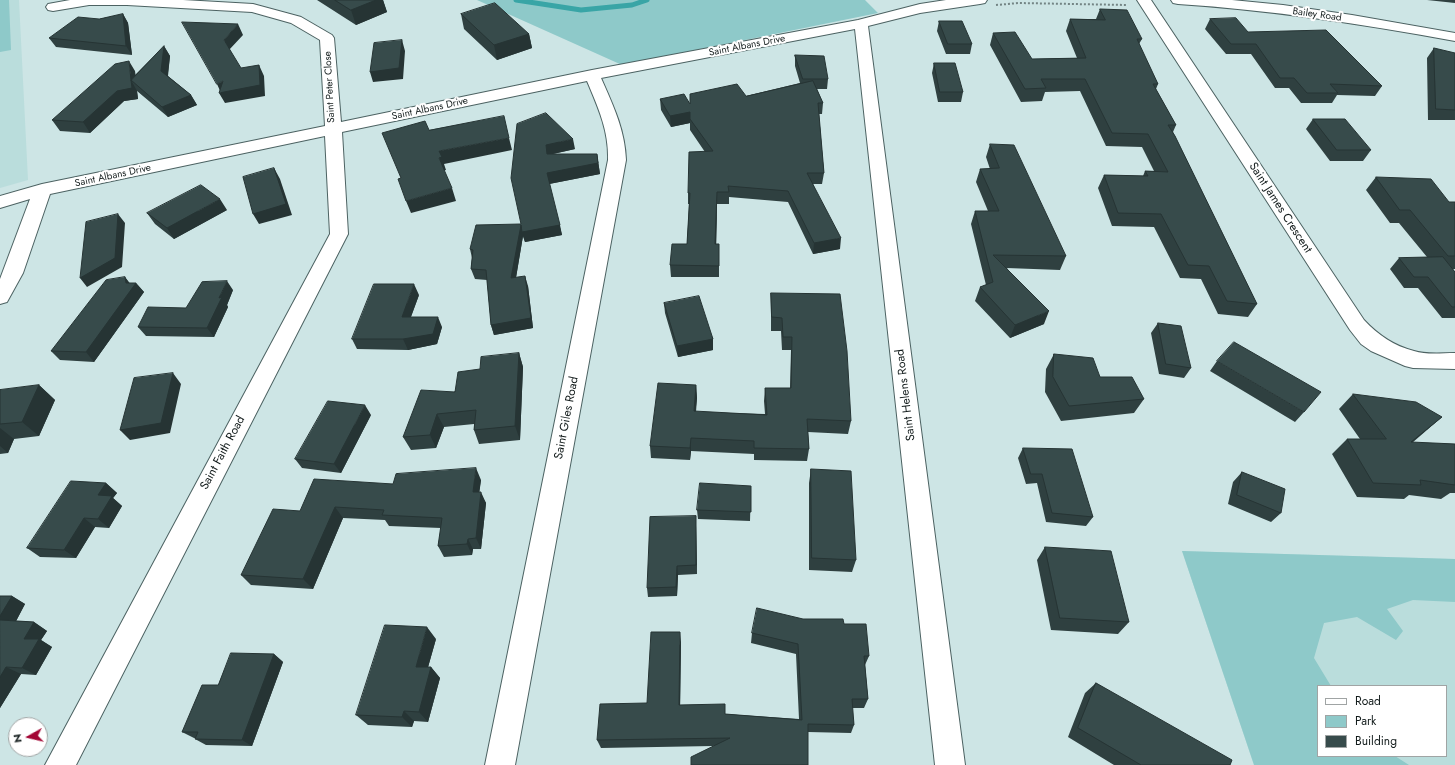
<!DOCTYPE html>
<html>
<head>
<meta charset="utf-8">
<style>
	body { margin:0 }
	#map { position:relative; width:1455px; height:765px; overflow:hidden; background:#cde5e5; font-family:Jost,sans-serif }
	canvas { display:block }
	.legend { position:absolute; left:1317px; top:685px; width:130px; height:72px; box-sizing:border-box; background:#fff; border:1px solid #a0a4a4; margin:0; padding:5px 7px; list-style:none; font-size:12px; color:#121b1b }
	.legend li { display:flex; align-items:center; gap:8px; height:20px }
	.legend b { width:20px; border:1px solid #a0a4a4 }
	.north { position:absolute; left:8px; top:717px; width:40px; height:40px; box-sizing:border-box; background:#fff; border:1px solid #a0a4a4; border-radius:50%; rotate:262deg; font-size:11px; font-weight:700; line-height:16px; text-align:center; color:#121b1b }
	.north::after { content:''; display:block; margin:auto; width:14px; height:18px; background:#a30534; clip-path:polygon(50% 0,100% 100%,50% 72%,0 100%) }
</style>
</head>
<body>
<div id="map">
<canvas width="1455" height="765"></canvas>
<ul class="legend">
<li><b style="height:5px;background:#fff"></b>Road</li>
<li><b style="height:11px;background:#8ec9c9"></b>Park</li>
<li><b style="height:11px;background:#374b4b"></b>Building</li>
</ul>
<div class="north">N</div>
</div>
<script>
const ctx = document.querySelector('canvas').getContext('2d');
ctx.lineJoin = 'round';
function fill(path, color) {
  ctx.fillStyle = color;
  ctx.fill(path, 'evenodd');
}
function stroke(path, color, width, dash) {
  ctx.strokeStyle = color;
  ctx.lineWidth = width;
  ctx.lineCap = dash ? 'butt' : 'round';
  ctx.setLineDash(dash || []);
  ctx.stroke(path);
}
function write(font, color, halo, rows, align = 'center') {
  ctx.font = font + ' Jost,sans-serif';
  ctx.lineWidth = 4;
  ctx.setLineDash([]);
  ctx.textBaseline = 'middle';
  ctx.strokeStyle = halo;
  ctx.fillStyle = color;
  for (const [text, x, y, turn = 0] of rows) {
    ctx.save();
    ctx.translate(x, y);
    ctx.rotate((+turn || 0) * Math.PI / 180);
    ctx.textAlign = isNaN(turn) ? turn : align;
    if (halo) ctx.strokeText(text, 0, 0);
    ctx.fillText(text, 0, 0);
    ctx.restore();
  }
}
const built = new Path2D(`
	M0 0H19L28 180 0 188Z
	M1182 551 1455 559V765H1254ZM1318 686H1446V756H1318Z`);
const green = new Path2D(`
	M0 0H9L11 50 0 52Z
	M477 0H865L878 13 622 65Z
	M1182 551 1455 559V602L1413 600 1387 609 1403 631 1396 640 1357 617 1324 623 1314 658 1331 686H1318V756H1395L1409 765H1254Z`);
const stream = new Path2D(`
	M516 0 581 10 632 5 647 0`);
const path = new Path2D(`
	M996 5 1019 3 1127 5`);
const street = new Path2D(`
	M70 0H183L253 4 301 17 332 35 334 38 341 122 592 70 858 20 920 4 946 0H987L985 3 980 4 920 13 868 26 965 765H935L855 29 601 78C613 105 625 130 626 160L515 765H485L608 160C609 131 598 107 587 81L342 132 348 234 76 765H45L330 234 325 136 50 194 23 273 7 302 0 304V279L30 199 0 208V196L42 184 325 126 320 40 291 23 252 12 127 5H89L53 11 48 10 46 7 48 4Z
	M1137 0H1151L1364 320C1378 335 1394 346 1414 351 1426 355 1442 353 1455 353V369L1413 368 1405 366 1371 351 1361 344 1350 330Z
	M1171 0H1232L1283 5 1352 15 1455 33V41C1363 24 1271 10 1178 4L1173 3Z`);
const wall = new Path2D(`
	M317 0H383L387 12 356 25Z
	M1427 0H1455V3Z
	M1100 9 1142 39 1139 44 1158 84 1156 89 1176 125 1173 132 1257 304 1248 317 1218 314 1201 279 1180 278 1154 227 1112 226 1098 188 1104 175 1143 176 1145 171H1154L1142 147 1106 146 1080 91 1045 92 1042 101 1021 102 990 45 993 33 1032 59 1077 58 1066 31 1070 19H1096Z
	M123 14 128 23 132 55 56 47 49 38 99 19Z
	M461 14 529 34 532 48 497 60 464 29Z
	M1210 19 1248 32 1382 86 1375 96 1337 95 1332 103H1301L1289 88H1275L1251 54H1226L1205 29Z
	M939 21 972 44 970 54H946L937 31Z
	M164 46 170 56 168 76 191 95 197 105 168 117 137 91 138 99 124 101 90 133 60 131 52 120 135 71V75Z
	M1434 48 1455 110V120H1428L1427 58Z
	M795 55 828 79 827 89H817L823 103 822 114H819L824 173 822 184H813L840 249 813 254 788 202 729 197V204H717L716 244 719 255V277H671L670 265 687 244 689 204H688V193L705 152 690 130V123L671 127 661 110 660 99 690 104 746 96 800 83 795 66Z
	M934 63 963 92 961 102H938L932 73Z
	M1313 119 1371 150 1363 161H1330L1306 129Z
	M517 124 575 149 553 154H597L600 174 549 184 562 235 525 242 523 236 516 278 528 286 533 328 494 335 491 325 487 280 475 279 471 269 472 258 470 249 521 224Z
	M990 144 1066 256 1060 270 1007 268 1044 324 1010 338 975 301 980 287 986 285 971 224 975 211H988L976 182 980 169H990L986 157Z
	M1376 177 1449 202H1455V269H1453L1455 272V318H1442L1418 288H1404L1390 269 1399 258 1427 257 1399 223H1390L1366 190Z
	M227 210 174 239 155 224 147 213Z
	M125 277 129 283H136L144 292 94 362 60 360 51 351Z
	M233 290 227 305 228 307 214 337 146 336 138 327 186 308Z
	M771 293 851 421 848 434 808 432 809 449 807 461 754 460V454L691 451 690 460 651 458 650 446 696 385 697 398 696 412 765 414 764 401 765 388H790L791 350H782L781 331H771Z
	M419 295 411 317 442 327 437 344 408 350 357 349 352 339Z
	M664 303 713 339V350L678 357 665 313Z
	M1158 323 1191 368 1184 378 1159 374 1151 333Z
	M519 353 523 367 520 440 479 444 474 430V424L444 427 436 448 411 450 403 437 480 369Z
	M1054 354 1144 399 1134 413 1061 421 1045 392 1046 369Z
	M1217 361 1304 412 1295 422 1210 371Z
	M39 385 55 400 39 436 14 439 8 453 0 454V390Z
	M1353 394 1442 417 1412 443 1455 444V493H1450L1441 499 1409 495 1404 499 1357 497 1332 454 1347 439H1360L1339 409Z
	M371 415 341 473 302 468 295 459Z
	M1023 448 1093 517 1086 526 1046 522 1037 483 1026 484 1018 458Z
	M811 469 856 560 852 572 809 570V483Z
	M1242 472 1281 513 1271 522 1228 504 1233 482Z
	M481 480 479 492 486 503 481 549H473L472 555 444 557 438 546 441 528 389 526 385 520 343 518 313 589 251 585 241 575 300 511 393 484Z
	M106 483 117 493 113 498 122 506 109 528 95 527 76 558 40 557 27 548Z
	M751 486 750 521 698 519 697 510Z
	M696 525 697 574 678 575 677 596 648 597 647 588Z
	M1045 547 1129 622 1118 634 1051 630 1037 560Z
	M0 596H12L25 604 16 621 34 622 47 631 41 640 52 647 36 675 21 674 0 708Z
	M803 619 844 624 869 656 865 665 868 699 864 708H852L854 725 851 733 808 732 713 746 601 748 597 740 647 703 681 642 680 705 725 714 799 719 796 654 751 643 752 633Z
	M436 639 428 667H431L440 678 428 722 414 721 412 727 368 725 356 715Z
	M274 654 283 662 252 746 206 745 195 739 196 738H194L182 732 218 685Z
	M1096 683 1230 765H1114L1068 737 1085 693Z`);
const shadedWall = new Path2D(`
	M376 0H383L387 12 356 25 351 10Z
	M123 14 128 23 132 55 126 46Z
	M238 24 243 35 229 50 224 40Z
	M529 34 532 48 497 60 494 45Z
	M402 40 405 51 403 79 373 82 370 72Z
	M164 46 170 56 167 81 161 71Z
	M129 61 135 71 137 85 131 80Z
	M259 65 264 76 265 96 225 103 219 93H221L217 84Z
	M131 80 137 91 138 99 124 101 90 133 83 122 117 91Z
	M191 95 197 105 168 117 162 107Z
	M690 112V123L671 127 670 116Z
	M509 138 512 150 444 164 446 170 443 171 439 158V151Z
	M573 139 575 149 548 155 547 154 546 145Z
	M597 154 600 174 549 184 547 173Z
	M274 168 280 179 292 215 259 224 253 214Z
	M452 188 456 201 411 213 406 201Z
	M717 192V204L716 255 715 244Z
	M220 199 227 210 174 239 167 228Z
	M118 214 125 223 122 267 87 287 80 278Z
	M521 225H560L562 235 525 242 523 236 514 289 511 278Z
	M841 238 840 249 813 254 814 243Z
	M525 276 528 286 533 328 494 335 491 325Z
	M125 277 132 286 136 283 144 292 94 362 86 352 126 283Z
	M227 281 233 290 227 305 228 307 214 337 207 328 219 298Z
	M414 284 419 295 407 327 402 317Z
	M1049 311 1044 324 1010 338 1015 325Z
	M438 317 442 327 437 344 408 350 403 339Z
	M713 339V350L678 357 677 346Z
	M519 353 523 367 520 440 515 426Z
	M173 373 181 384 170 433 130 440 120 430Z
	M39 385 55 400 39 436 22 422Z
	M696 385 697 398 694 424V411Z
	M365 405 371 415 341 473 334 464Z
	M437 414 444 427 436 448 430 435Z
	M1442 417 1425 431 1394 457 1411 442Z
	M0 428 14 439 8 453 0 446Z
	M691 438V451L690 460V448Z
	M476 468 481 480 478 503 473 492Z
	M106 483 117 493 113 498 122 506 109 528 98 519V495Z
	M481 492 486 503 481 549 476 538Z
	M335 507 343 518 313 589 303 579Z
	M696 516V525L697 574 696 565Z
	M84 518 95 527 76 558 64 550Z
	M468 539 473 549 472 555 467 544Z
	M677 566 678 575 677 596 676 587Z
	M12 596 25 604 13 627 0 620V616Z
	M34 622 47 631 41 640 52 647 36 675 22 668 24 639Z
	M427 627 436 639 425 678 416 667Z
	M680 632 681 642 680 714 679 705Z
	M274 654 283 662 252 746 242 740Z
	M6 667 21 674 0 708V677Z
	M431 667 440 678 428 722 419 712Z
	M404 711 414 721 412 727 402 717Z`);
const building = new Path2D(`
	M335 0H376L351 10Z
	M495 3 529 34 494 45 461 14Z
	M1100 9 1127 10 1142 39H1137L1158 84H1153L1176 125H1168L1175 136 1257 304 1227 301 1209 266 1188 265 1161 214 1118 213 1104 175 1148 176 1145 171 1168 172 1148 134 1112 133 1085 79H1041L1046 88 1025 89 993 33 1015 32 1032 59 1086 58 1070 19 1105 20Z
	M123 14 126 46 49 38 78 17 99 19Z
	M1236 18 1248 32 1326 30 1382 86 1330 84 1338 93H1307L1294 78H1280L1256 44H1231L1210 19Z
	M939 21H962L972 44H948Z
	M182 22 238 24 224 40 241 68 259 65 260 85 219 93 223 81 217 84Z
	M402 40 399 68 370 72 374 43Z
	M164 46 161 71 191 95 162 107 131 80 132 88 117 91 83 122 52 120 115 64 129 61 131 80Z
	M1434 48 1455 53V110L1436 109Z
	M795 55 824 56 828 79H803Z
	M934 63H955L963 92H940Z
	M813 81 823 103H818L824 173H807L841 238 814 243 788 191 728 186 729 192H717L715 244H719V266L670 265 672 244H687L690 193H688L689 152 713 151 690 119V112L670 116 660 99 684 94 690 104V94L737 84 746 96Z
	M546 113 573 139 546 145 547 154H597L598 163 547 173 560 225 522 232 521 225 511 278 525 276 531 318 491 325 486 270 471 269 473 250 470 249 476 225 521 224 511 178 517 124Z
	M504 116 509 138 439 151 442 157 439 158 452 188 406 201 398 179 401 178 382 133 425 121 429 130Z
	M1313 119H1345L1371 150H1337Z
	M990 144 1014 145 1066 256 993 255 1049 311 1015 325 980 287 993 282 975 211H999L980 169 999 168Z
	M274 168 286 204 253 214 243 177Z
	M1376 177 1431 179 1449 202H1455V256H1448L1410 210H1400Z
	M201 185 220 199 167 228 147 213Z
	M118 214 115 258 80 278 86 222Z
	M1443 257 1455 272V307H1452L1428 277H1414L1399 258Z
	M125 277 126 283H136L86 352 51 351 106 280Z
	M227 281 219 298 222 297 207 328 138 327 148 307 186 308 202 282Z
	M374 284H414L402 317H438L433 334 403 339H352Z
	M771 293 840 294 847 351 851 421 807 419 809 449 754 448V441L691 438 690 448 650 446 658 383 696 385 694 411 767 415 765 388H791L792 337H783L782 318 772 317Z
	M699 296 713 339 677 346 664 303Z
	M1158 323 1181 326 1191 368 1166 364Z
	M1234 342 1321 392 1304 412 1217 361Z
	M519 353 515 426 474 430 476 410 437 414 430 435 403 437 421 390 455 392 458 372 480 369 481 357Z
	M1054 354 1093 358 1100 377H1132L1144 399 1069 406 1053 377Z
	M173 373 161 423 120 430 134 378Z
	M39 385 22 422 0 424V390Z
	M1353 394 1416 402 1442 417 1411 442 1455 444V485L1420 480 1421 485 1373 483 1347 439H1386Z
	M328 401 365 405 334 464 295 459Z
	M1023 448 1072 449 1093 517 1052 513 1042 474H1031Z
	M476 468 473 492H481L476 538 468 539 467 544 438 546 442 518 382 515 384 510 335 507 303 579 241 575 273 509 300 511 314 479 393 484 396 474Z
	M811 469 851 471 856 560 812 558Z
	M1242 472 1285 489 1281 513 1237 495Z
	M71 481 106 483 98 495 112 496 98 519 84 518 64 550 27 548Z
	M700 483 751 486V512L697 510Z
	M696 516V565L677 566 676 587 647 588 650 517Z
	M1045 547 1111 551 1129 622 1060 618Z
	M0 596H12L0 616Z
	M757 608 803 619H843L844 624H866L869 656H864L868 699H852L854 725 808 724V765H691V757L730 738 597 740 600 704 647 703 651 632H680L679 705 725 704V714L802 720 798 644 752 633Z
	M0 620 34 622 24 639H39L22 668 6 667 0 677Z
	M385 625 427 627 416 667H431L419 712 404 711 402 717 356 715Z
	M231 653 274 654 242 740 195 739 198 732H182L202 685H218Z
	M1096 683 1232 760 1230 765H1141L1078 728Z`);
const farStreetnames = [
	["Bailey Road",1317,15,8],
	["Saint Albans Drive",747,46,-11],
	["Saint Peter Close",330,87,-93],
	["Saint Albans Drive",430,109,-12],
	["Saint Albans Drive",113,176,-12]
];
const streetNames = [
	["Saint James Crescent",1280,208,57],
	["Saint Helens Road",906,395,-97],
	["Saint Giles Road",567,418,-79],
	["Saint Faith Road",223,453,-62]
];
fill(built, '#badddc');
fill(green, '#8ec9c9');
stroke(stream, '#39a5a6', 5);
stroke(street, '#4c6262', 2);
stroke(path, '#738484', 2, [2, 2]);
fill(street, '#fff');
fill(wall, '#2f4040');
fill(shadedWall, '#263434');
fill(building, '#374b4b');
stroke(building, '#263434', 1);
write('10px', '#121b1b', '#fff', farStreetnames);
write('12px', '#121b1b', '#fff', streetNames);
</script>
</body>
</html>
